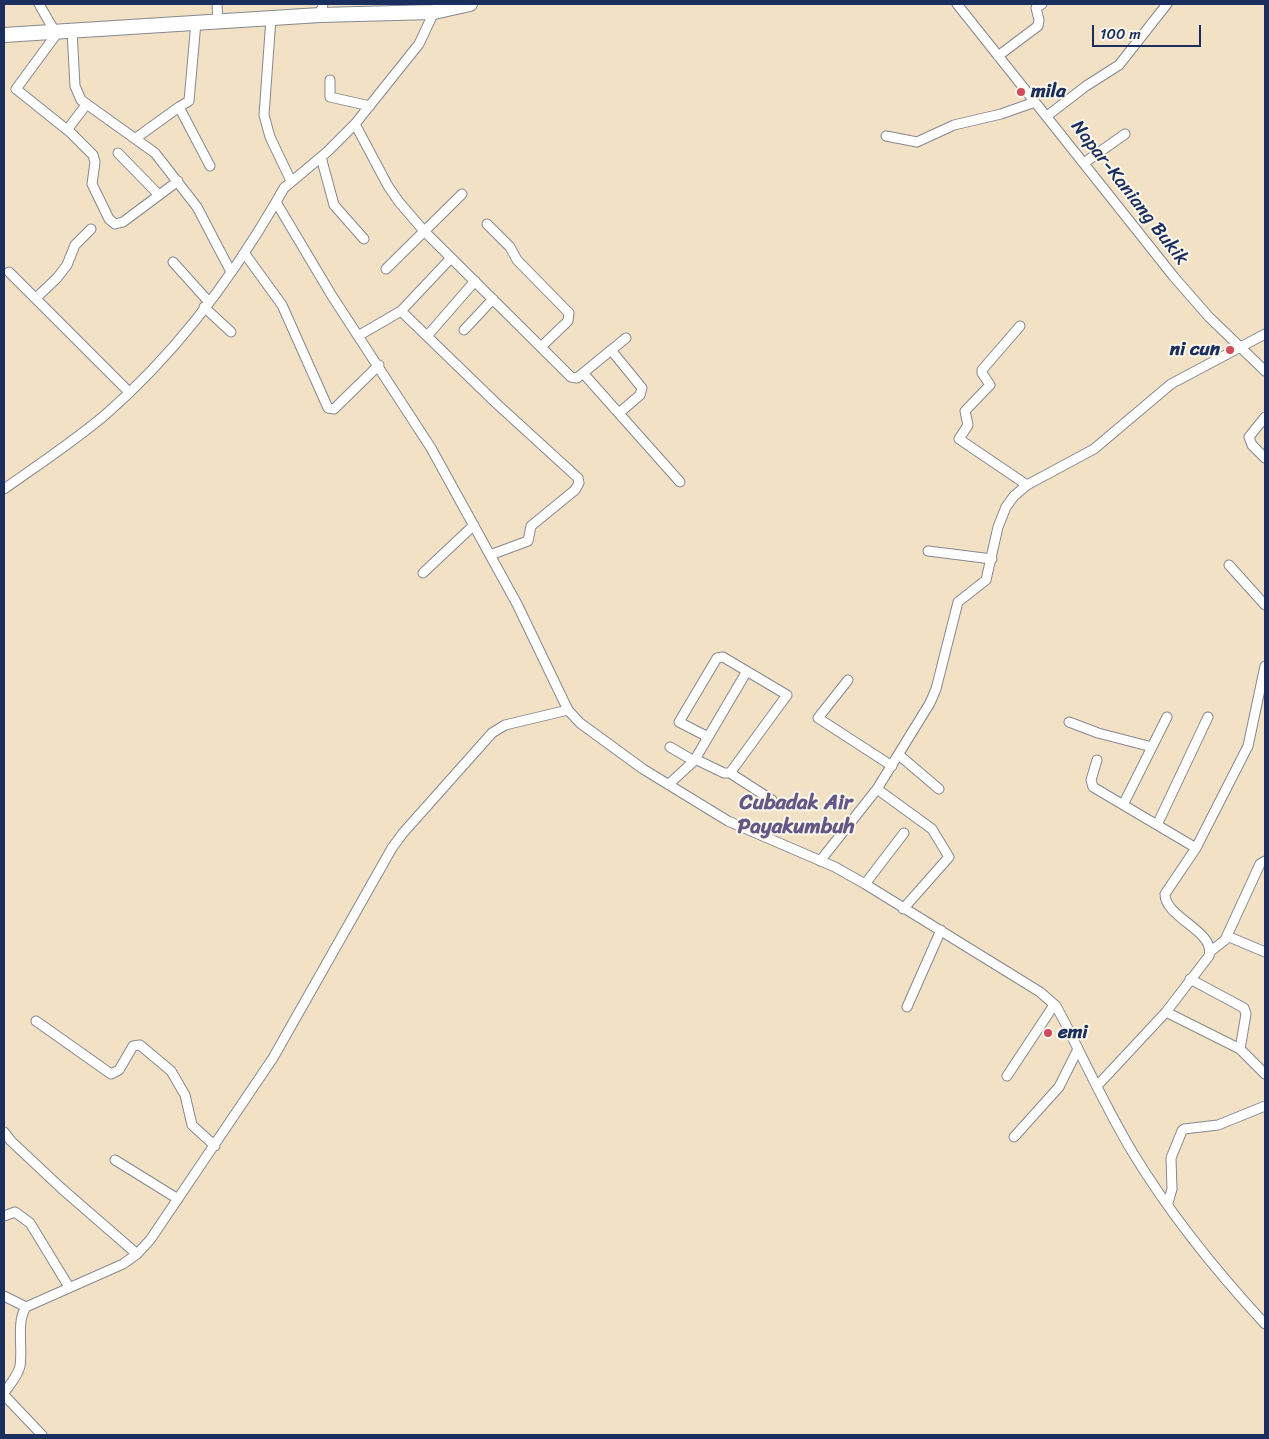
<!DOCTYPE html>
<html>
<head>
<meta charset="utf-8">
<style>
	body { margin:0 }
	#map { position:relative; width:1269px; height:1439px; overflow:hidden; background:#f2e1c5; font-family:Sriracha,sans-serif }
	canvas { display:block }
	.frame { position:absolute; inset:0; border:5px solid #1b2f5e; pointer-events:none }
	.scale { position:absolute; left:1092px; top:25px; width:109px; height:22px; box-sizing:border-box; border:2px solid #1b2f5e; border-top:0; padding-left:6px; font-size:15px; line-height:18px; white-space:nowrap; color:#1b2f5e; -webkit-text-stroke:4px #fbf7ec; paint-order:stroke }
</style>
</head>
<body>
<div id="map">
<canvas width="1269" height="1439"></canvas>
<div class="frame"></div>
<div class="scale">100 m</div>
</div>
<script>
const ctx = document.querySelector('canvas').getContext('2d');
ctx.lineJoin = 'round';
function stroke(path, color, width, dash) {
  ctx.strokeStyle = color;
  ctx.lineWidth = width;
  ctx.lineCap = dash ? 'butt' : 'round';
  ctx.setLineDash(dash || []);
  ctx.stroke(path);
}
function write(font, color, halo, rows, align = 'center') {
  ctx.font = font + ' Sriracha,sans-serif';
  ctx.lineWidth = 4;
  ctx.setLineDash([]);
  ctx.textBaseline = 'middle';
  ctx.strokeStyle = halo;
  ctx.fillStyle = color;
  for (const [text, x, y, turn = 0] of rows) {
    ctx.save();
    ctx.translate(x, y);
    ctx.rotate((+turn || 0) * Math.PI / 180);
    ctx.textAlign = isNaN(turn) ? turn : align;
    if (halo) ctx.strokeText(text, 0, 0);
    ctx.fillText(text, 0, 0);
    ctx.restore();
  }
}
const minor = new Path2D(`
	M39 4 55 32
	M217 4 218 21
	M957 4 1174 277 1209 317 1265 371
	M434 12 419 44 355 124 327 152 284 188 276 202 332 296 431 448 517 604 568 710 580 723 643 769 728 821 835 867 865 884 1040 992 1056 1006 1063 1019C1086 1064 1107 1110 1133 1153 1170 1214 1217 1272 1265 1324
	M320 15 323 4
	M271 18 264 115 270 137 291 181
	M196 22 189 101 179 107 210 166
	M72 31 75 86 81 100 155 153 197 207 231 272
	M58 32 16 89 71 133 93 155 95 162 92 184 109 219 115 224 123 222 178 181
	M998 56 1038 26 1039 20 1036 8 1042 4
	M330 80V97L370 106
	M1047 116 1086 86 1119 65 1167 4
	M355 124 388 186 399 202 424 231 571 377 577 378 626 338
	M67 130 86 105
	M886 136 917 142 954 125 1001 114 1035 102
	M136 138 179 107
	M118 153 159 195
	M321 157 334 205 364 239
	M1084 163 1125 134
	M487 224 510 247 517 260 569 313 568 321 542 346
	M245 254 282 305 328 408 334 409 379 365
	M173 262 208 301
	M386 269 462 194
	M9 272 129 392
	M36 298 57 278 67 265 75 245 91 229
	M204 307 231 332
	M401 311 497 404 578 478 579 483 575 490 531 526 528 541 490 555
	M1020 326 982 370V373L990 385 965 411 968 425 959 439 1027 485
	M464 330 493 299
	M428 335 475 281
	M358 336 401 311 451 258
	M611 350 642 388 640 395 619 413
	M583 373 680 482
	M1265 417 1249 437 1252 445 1265 458
	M4 489C38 465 73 442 105 415 174 355 230 281 276 202
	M928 551 992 559
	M1229 565 1265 605
	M423 573 474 525
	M848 680 818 718 892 766
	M1069 722 1098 733 1152 747
	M670 747 694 761
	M899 755 939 789
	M695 759 724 773H730L787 695 723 657 717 658 679 722 708 737
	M1097 760 1091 780 1093 787 1196 848
	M730 773 772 800
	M669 784 694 761 747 671
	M877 789 932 829 949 857 903 909
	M1124 803 1167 717
	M1157 825 1208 717
	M820 861 877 789 930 703 936 689 958 602 986 580 998 527 1006 507 1014 496 1027 485 1094 449 1171 384 1265 334
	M865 884 904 833
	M1227 936 1265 952
	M1211 951 1225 940 1260 864 1265 861
	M1190 979 1244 1008 1246 1014 1240 1049
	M907 1007 941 930
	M1166 1012 1240 1049 1265 1074
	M36 1021 111 1074 119 1070 133 1046 140 1045 171 1071 185 1095 192 1125 215 1146
	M1007 1076 1054 1005
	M1097 1086 1166 1012 1209 956C1216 931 1165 918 1165 894L1196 848 1248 746 1265 666
	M4 1132 11 1141 61 1188 137 1254
	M1014 1137 1059 1087 1078 1049
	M115 1160 178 1199
	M1168 1203 1172 1189 1171 1158 1182 1131 1184 1129 1218 1125 1265 1106
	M4 1216 15 1212 30 1223 69 1287
	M4 1296 26 1307
	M4 1393C10 1384 18 1376 20 1366 23 1347 16 1322 26 1307L123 1264 137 1254 150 1240 273 1058 392 848 403 833 492 733 505 725 568 710
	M4 1395 42 1435`);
const highway = new Path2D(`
	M4 35 320 15 434 12 470 4`);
const markers = [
	[1021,92,5,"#d1495b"],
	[1230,350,5,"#d1495b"],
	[1048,1033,5,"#d1495b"]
];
const poiNames = [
	["mila",1031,92],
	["ni cun",1220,350,"right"],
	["emi",1058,1033]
];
const streetNames = [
	["Napar-Kaniang Bukik",1129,193,52]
];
const quarterNames = [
	["Cubadak Air",796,804],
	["Payakumbuh",796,828]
];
stroke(minor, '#868892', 11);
stroke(highway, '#868892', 16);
stroke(minor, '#fff', 9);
stroke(highway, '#fff', 14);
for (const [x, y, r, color] of markers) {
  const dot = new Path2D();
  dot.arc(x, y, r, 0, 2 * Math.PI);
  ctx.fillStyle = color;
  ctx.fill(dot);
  stroke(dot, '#fbf7ec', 2);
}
write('bold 19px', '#1b2f5e', '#fbf7ec', poiNames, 'left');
write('19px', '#1b2f5e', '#fbf7ec', streetNames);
write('bold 21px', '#625785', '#fbf7ec', quarterNames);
</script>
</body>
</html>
